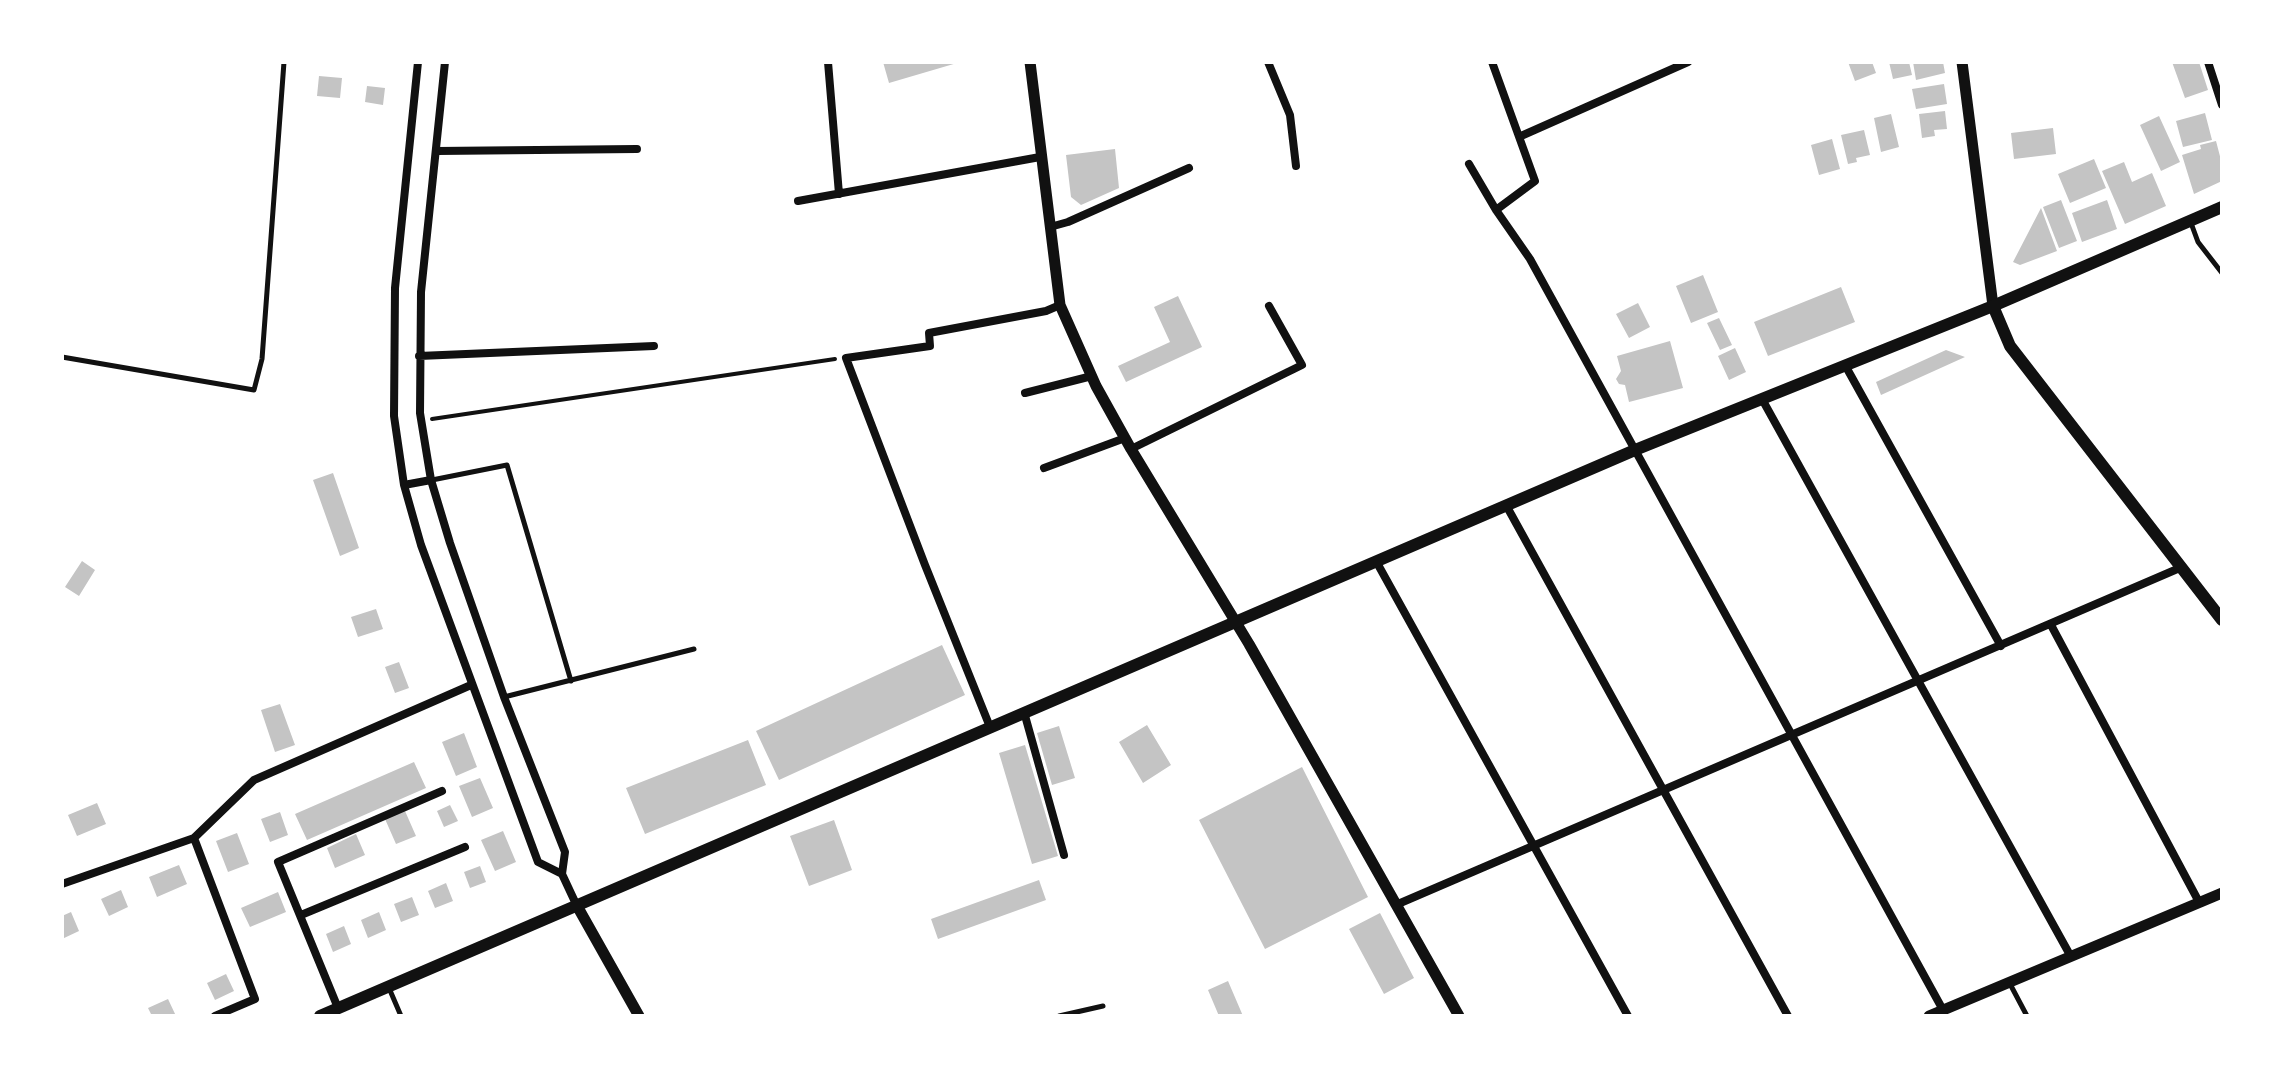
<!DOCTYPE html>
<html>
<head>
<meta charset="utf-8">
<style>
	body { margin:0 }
	#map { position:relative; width:2284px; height:1078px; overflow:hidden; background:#fff; font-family:"Playfair Display",serif }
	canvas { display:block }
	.frame { position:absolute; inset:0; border:64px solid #fff; pointer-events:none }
</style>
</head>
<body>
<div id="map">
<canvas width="2284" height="1078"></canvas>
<div class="frame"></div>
</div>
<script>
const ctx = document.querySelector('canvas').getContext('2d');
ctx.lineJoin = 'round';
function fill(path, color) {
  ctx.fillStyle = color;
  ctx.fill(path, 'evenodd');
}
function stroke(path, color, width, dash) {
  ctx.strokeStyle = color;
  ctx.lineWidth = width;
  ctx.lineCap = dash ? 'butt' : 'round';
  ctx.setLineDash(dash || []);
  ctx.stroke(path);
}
const building = new Path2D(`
	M883 62H956L957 63 889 83Z
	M1848 62H1872L1876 73 1855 81Z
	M1889 62H1909L1912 75 1893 79Z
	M1913 62H1943L1945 73 1916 80Z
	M2172 62H2199L2208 90 2185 98Z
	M319 76 342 78 340 98 317 96Z
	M1944 84 1947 104 1916 109 1912 89Z
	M367 86 385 88 383 105 365 102Z
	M1945 111 1947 129 1934 130 1935 136 1922 138 1919 114Z
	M2205 113 2212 140 2183 147 2176 121Z
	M1891 114 1899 147 1881 152 1874 118Z
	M2159 116 2180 162 2161 171 2140 125Z
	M2053 128 2056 154 2014 159 2011 133Z
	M1864 130 1870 155 1856 158 1857 162 1848 164 1841 135Z
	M1832 139 1840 169 1819 175 1811 145Z
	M2216 141 2222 164V181L2194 194 2182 155 2201 149 2200 145Z
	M1115 149 1119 188 1081 205 1071 197 1066 155Z
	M2094 159 2106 188 2070 203 2058 174Z
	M2124 162 2132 182 2152 173 2166 206 2125 224 2102 171Z
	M2061 200 2077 241 2059 248 2043 207Z
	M2107 200 2117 229 2082 242 2072 213Z
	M2041 208 2057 251 2020 265 2013 262Z
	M1703 275 1718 312 1691 323 1676 286Z
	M1841 287 1855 322 1768 356 1754 322Z
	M1178 296 1202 347 1126 382 1118 366 1170 342 1154 307Z
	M1638 303 1650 327 1629 338 1616 314Z
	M1719 318 1732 345 1720 350 1707 323Z
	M1670 341 1683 388 1629 402 1625 385 1619 384 1616 379 1621 371 1617 356Z
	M1735 348 1746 372 1729 380 1718 356Z
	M1946 350 1965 357 1881 395 1876 382Z
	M333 473 359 548 340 556 313 480Z
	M82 561 95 570 79 596 65 587Z
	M376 609 383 629 358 637 351 617Z
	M942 645 965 695 779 780 756 731Z
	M399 662 409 688 395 693 385 667Z
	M280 704 295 745 275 752 261 710Z
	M1147 725 1171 765 1143 783 1119 742Z
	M1059 726 1075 778 1052 785 1037 733Z
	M464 733 477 767 456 776 442 742Z
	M748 740 766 785 645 834 626 788Z
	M1025 745 1058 856 1032 864 999 753Z
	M414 762 426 788 307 840 295 814Z
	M1302 767 1368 897 1265 949 1199 820Z
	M480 778 493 808 472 817 459 786Z
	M97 803 106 824 77 836 68 815Z
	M450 805 458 821 444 827 437 811Z
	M405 811 416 836 396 844 385 819Z
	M280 812 288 835 270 842 261 819Z
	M834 820 852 870 809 886 790 836Z
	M503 831 516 862 495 871 481 840Z
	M237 833 249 864 228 872 216 841Z
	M356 834 365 855 335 868 327 848Z
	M179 865 187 884 157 897 149 877Z
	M480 866 486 882 470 888 464 872Z
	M1039 880 1046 900 938 939 931 919Z
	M446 883 453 901 435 908 428 891Z
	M121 890 128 907 109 916 101 899Z
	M278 892 286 912 250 927 241 908Z
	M412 897 419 915 401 922 394 904Z
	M71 912 79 931 62 939V916Z
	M379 912 386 930 368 938 361 920Z
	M1380 913 1414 978 1384 994 1349 929Z
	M344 926 351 944 333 952 326 934Z
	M226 974 234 991 215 1000 207 983Z
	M1228 981 1243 1016H1219L1208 990Z
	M168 999 176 1016H152L148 1008Z`);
const path = new Path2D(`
	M432 419 835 359`);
const service = new Path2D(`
	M2191 223 2198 242 2222 273
	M62 357 254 390 262 359 284 62
	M432 480 507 465 571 681
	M504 697 694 649
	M2009 982 2027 1016
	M389 988 401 1016
	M1059 1016 1103 1006`);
const minor = new Path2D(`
	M418 62 395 288 394 416 404 485 421 545 538 862 562 874
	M445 62 421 292 420 413 431 480 450 543 504 697 565 852 562 874 576 904
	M828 62 839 194
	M1268 62 1290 115 1296 166
	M1492 62 1535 181 1496 210
	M2208 62 2222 105
	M1521 136 1688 62
	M437 151 637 149
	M1469 164 1496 210 1530 259 1943 1010
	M798 201 1040 157
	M1050 227 1068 222 1189 168
	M419 356 654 346
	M1845 365 2001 646
	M1025 393 1092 376
	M1762 399 2070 955
	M1131 449 1302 365 1269 306
	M1044 468 1125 438
	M404 485 431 480
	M1506 505 1788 1016
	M1376 561 1628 1016
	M2051 625 2199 902
	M1024 712 1064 855
	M990 727 925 565 846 358 930 346 929 333 1046 311 1060 305
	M194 838 255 999 215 1016
	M62 884 194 838 254 780 471 685
	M1398 904 2182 567
	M301 915 465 847
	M338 1008 278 862 442 791`);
const tertiary = new Path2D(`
	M1030 62 1060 305 1096 386 1131 449 1249 644 1459 1016
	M1962 62 1993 306
	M576 904 639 1016
	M1929 1016 2222 893`);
const secondary = new Path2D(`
	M1993 306 2010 346 2222 620
	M320 1016 1635 450 1993 306 2222 207`);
fill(building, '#c4c4c4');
stroke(path, '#111', 4);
stroke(service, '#111', 5);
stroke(minor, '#111', 8);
stroke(tertiary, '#111', 11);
stroke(secondary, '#111', 12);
</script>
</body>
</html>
